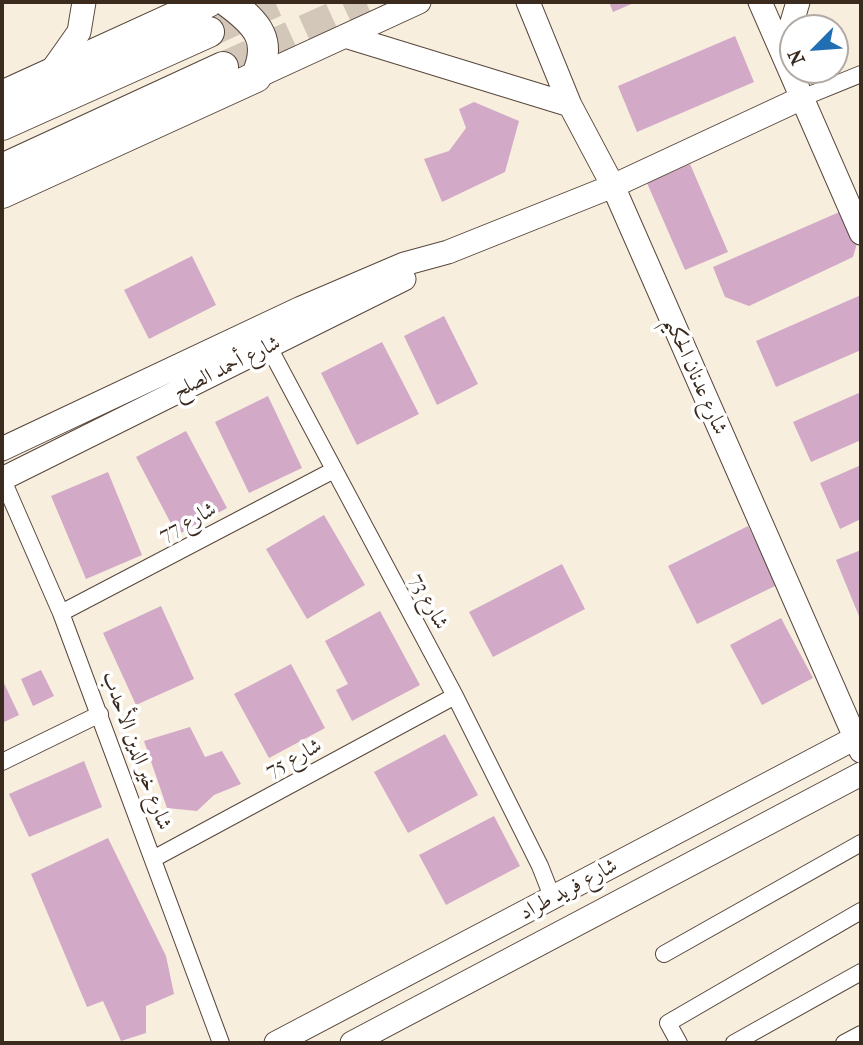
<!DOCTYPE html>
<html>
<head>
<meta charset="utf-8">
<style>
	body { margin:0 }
	#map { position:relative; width:863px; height:1045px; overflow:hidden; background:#f8eede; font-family:"IM FELL French Canon",serif }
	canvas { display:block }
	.frame { position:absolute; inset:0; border:4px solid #3b2a1e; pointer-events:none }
	.north { position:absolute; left:779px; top:14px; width:70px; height:70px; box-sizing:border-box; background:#fff; border:2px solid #b1aaa5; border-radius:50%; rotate:245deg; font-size:19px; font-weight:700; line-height:28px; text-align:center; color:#3b2a1e }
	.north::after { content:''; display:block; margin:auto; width:24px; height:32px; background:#1f6fb2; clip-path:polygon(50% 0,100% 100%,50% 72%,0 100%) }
</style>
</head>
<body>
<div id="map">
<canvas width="863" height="1045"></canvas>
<div class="frame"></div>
<div class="north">N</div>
</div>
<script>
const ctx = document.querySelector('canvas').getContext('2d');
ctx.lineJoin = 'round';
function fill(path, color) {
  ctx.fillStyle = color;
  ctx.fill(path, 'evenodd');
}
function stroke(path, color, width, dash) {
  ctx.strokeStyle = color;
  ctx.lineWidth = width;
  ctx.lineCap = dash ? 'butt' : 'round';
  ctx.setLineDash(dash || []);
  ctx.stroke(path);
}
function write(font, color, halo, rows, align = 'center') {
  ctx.font = font + ' "IM FELL French Canon",Amiri,serif';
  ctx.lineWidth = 7;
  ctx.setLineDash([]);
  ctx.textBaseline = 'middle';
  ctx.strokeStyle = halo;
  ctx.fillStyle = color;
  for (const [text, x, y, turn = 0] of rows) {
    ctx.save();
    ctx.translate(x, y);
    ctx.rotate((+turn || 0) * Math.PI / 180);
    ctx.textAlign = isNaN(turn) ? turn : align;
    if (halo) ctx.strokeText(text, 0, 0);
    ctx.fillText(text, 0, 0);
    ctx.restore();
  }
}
const building = new Path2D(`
	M609 2H636L613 12Z
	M735 36 754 82 637 132 618 86Z
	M474 102 519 121 505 172 442 202 424 159 449 151 466 128 459 109Z
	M690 164 728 252 685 270 647 183Z
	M844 210 858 240 853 257 749 306 725 297 713 267Z
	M192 256 216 305 149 339 124 290Z
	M861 295V350L776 387 756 341Z
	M444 316 478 384 437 405 404 336Z
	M382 342 419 414 357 445 321 373Z
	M861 392V440L811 462 793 422Z
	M268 396 302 468 249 493 215 422Z
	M186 431 227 508 177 535 136 457Z
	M861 465V519L840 529 820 483Z
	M108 472 142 555 86 579 51 496Z
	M324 515 365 585 307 619 266 549Z
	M748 526 777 585 697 624 668 566Z
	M861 550V621L836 560Z
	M562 564 585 609 493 657 469 612Z
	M161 606 194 679 136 705 103 633Z
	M380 611 420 685 352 721 336 690 348 684 325 641Z
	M781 618 813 678 762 705 730 645Z
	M291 664 325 728 269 758 234 694Z
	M41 670 54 696 33 706 21 679Z
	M2 679 19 715 2 723Z
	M190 727 205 757 222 751 241 784 214 795 197 811 167 808 144 741Z
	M445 734 478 795 408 833 374 772Z
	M84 761 102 807 29 837 9 794Z
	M494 816 520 866 446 905 419 855Z
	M108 838 166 956 174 994 146 1006V1033L121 1041 103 1001 87 1007 31 874Z`);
const highwayTunnel = new Path2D(`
	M209 32 275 2
	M223 67 366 2`);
const street = new Path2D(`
	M802 98 861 74
	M264 338 455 696 540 866 553 899
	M2 478 61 613 221 1043
	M61 613 334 470
	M2 762 100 714
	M153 859 455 696
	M664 954 861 843
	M679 1043 668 1023 861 911
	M734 1043 861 972
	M844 1043 861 1034`);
const secondary = new Path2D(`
	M528 2 570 105 613 186 861 751
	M760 2 861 233
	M345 36 570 105
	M783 53 798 2
	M50 73 79 32 84 2
	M256 77 419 2
	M2 449 301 308 404 264 448 252 613 186 802 98
	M2 479 404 279
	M276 1043 861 735
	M352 1043 861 774`);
const highway = new Path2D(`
	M2 96 208 2
	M2 125 209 32
	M2 169 223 67
	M2 193 256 77C273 41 258 24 228 2`);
const streetNames = [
	["شارع أحمد الصلح",227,368,-26],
	["شارع عدنان الحكيم",695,376,66],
	["شارع 77",188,523,-28],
	["شارع 73",428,602,62],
	["شارع خير الدين الأحدب",136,751,70],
	["شارع 75",294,759,-28],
	["شارع فريد طراد",569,890,-28]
];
fill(building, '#d2a9c7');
stroke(highwayTunnel, '#d2c7b8', 30, [30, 15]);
stroke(street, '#57473b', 18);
stroke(secondary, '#57473b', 25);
stroke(highway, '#57473b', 32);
stroke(street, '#fff', 16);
stroke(secondary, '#fff', 23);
stroke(highway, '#fff', 30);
write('21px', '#3b2a1e', '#fff', streetNames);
</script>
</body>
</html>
